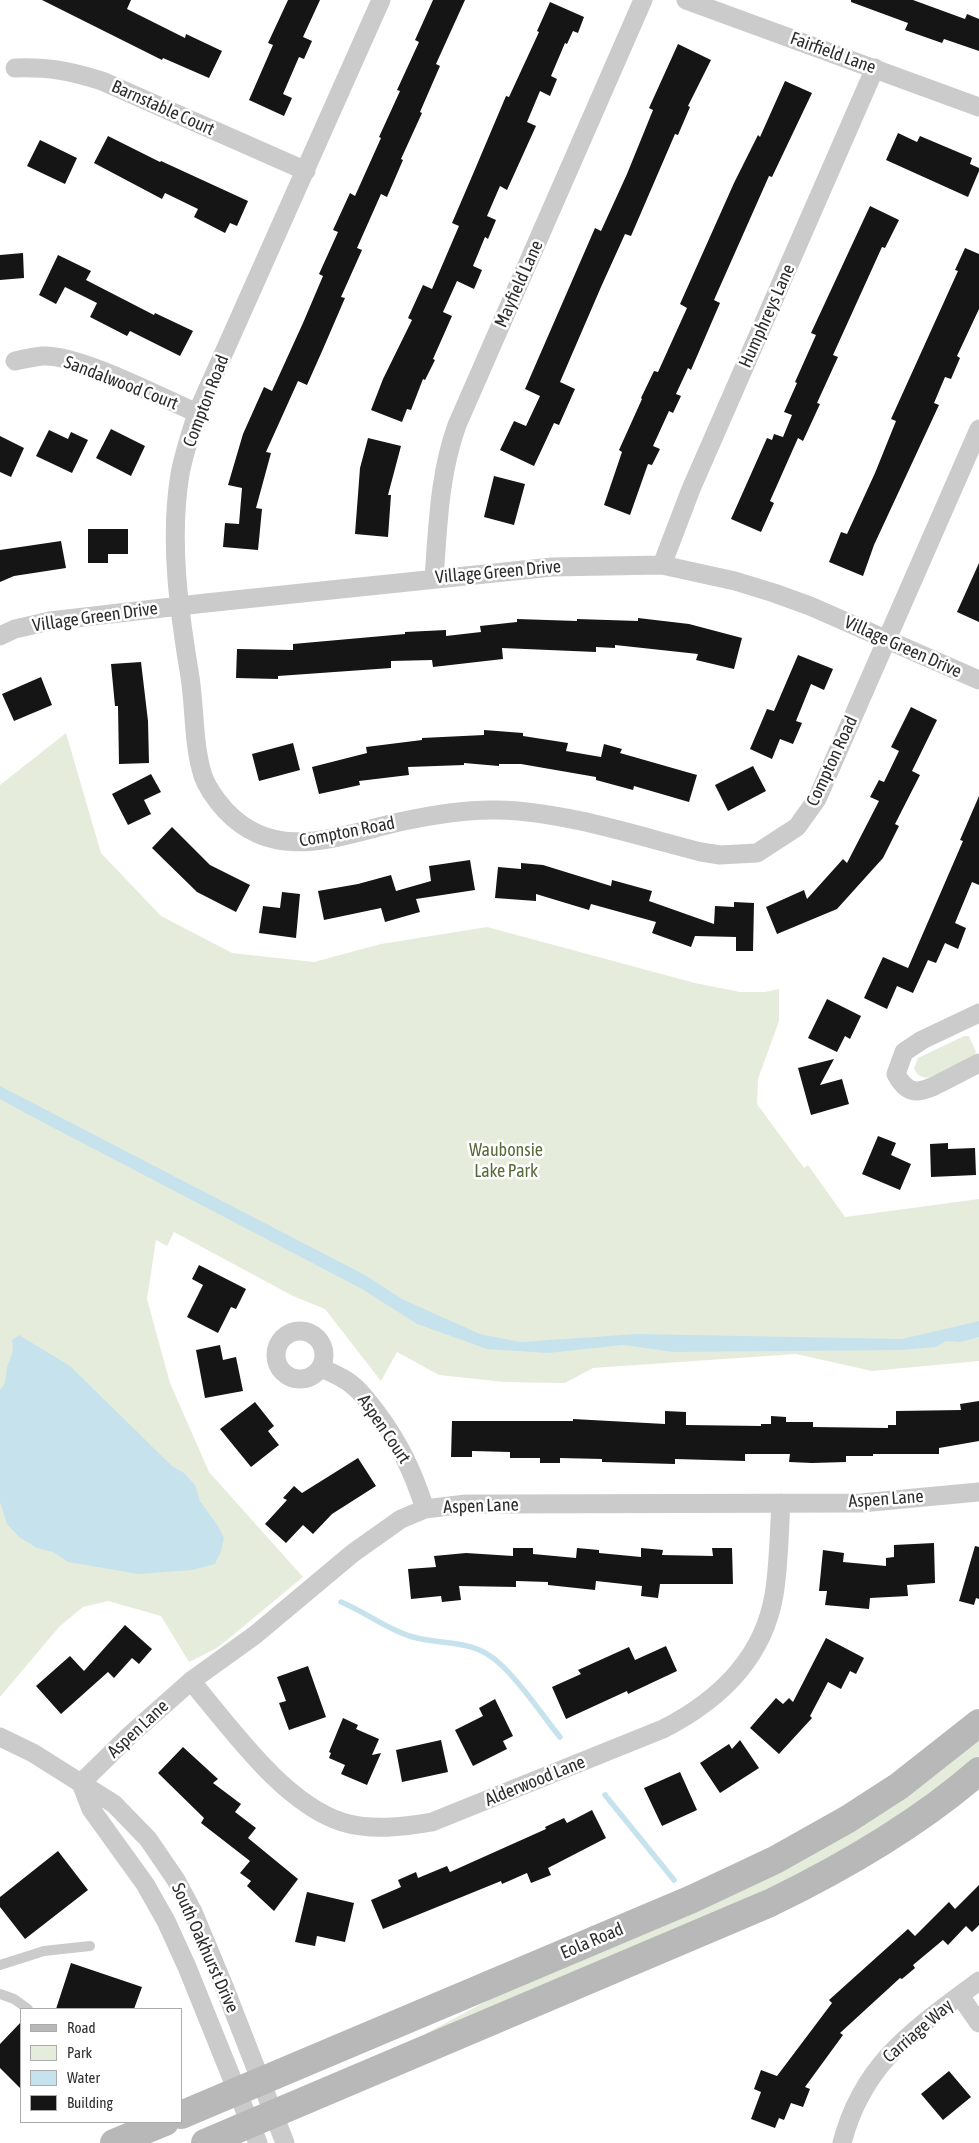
<!DOCTYPE html>
<html>
<head>
<meta charset="utf-8">
<style>
	body { margin:0 }
	#map { position:relative; width:979px; height:2143px; overflow:hidden; background:#fff; font-family:"Asap Condensed",sans-serif }
	canvas { display:block }
	.legend { position:absolute; left:20px; top:2008px; width:162px; height:115px; box-sizing:border-box; background:#fff; border:1px solid #ababab; margin:0; padding:6px 9px; list-style:none; font-size:15px; color:#2e2e2e }
	.legend li { display:flex; align-items:center; gap:10px; height:25px }
	.legend b { width:25px; border:1px solid #ababab }
</style>
</head>
<body>
<div id="map">
<canvas width="979" height="2143"></canvas>
<ul class="legend">
<li><b style="height:6px;background:#b8b8b8"></b>Road</li>
<li><b style="height:14px;background:#e6ecdb"></b>Park</li>
<li><b style="height:14px;background:#c6e3ed"></b>Water</li>
<li><b style="height:14px;background:#151515"></b>Building</li>
</ul>
</div>
<script>
const ctx = document.querySelector('canvas').getContext('2d');
ctx.lineJoin = 'round';
function fill(path, color) {
  ctx.fillStyle = color;
  ctx.fill(path, 'evenodd');
}
function stroke(path, color, width, dash) {
  ctx.strokeStyle = color;
  ctx.lineWidth = width;
  ctx.lineCap = dash ? 'butt' : 'round';
  ctx.setLineDash(dash || []);
  ctx.stroke(path);
}
function write(font, color, halo, rows, align = 'center') {
  ctx.font = font + ' "Asap Condensed",sans-serif';
  ctx.lineWidth = 5;
  ctx.setLineDash([]);
  ctx.textBaseline = 'middle';
  ctx.strokeStyle = halo;
  ctx.fillStyle = color;
  for (const [text, x, y, turn = 0] of rows) {
    ctx.save();
    ctx.translate(x, y);
    ctx.rotate((+turn || 0) * Math.PI / 180);
    ctx.textAlign = isNaN(turn) ? turn : align;
    if (halo) ctx.strokeText(text, 0, 0);
    ctx.fillText(text, 0, 0);
    ctx.restore();
  }
}
const green = new Path2D(`
	M66 733 101 853 161 916 232 953 314 962 381 944 487 927 695 983 740 992H765L779 989V1021L758 1079 757 1104 804 1168 808 1165 845 1217 979 1199V1361L872 1371 796 1354 593 1368 565 1383 504 1382 439 1375 397 1352 381 1381 325 1309 293 1296 174 1232 167 1246 156 1240 147 1299 170 1383 209 1472 303 1577 227 1640 215 1649 189 1662 161 1616 108 1601 83 1607 59 1627 0 1697V785Z
	M964 1036H969L976 1052 974 1056 931 1077C923 1079 917 1076 914 1068L918 1058Z
	M979 1738V1756L968 1765 887 1825 774 1890 429 2037 427 2033Z`);
const water = new Path2D(`
	M0 1086 365 1275 402 1299 480 1334 520 1342 637 1334 902 1339 979 1321V1337L961 1342 946 1341 936 1347 901 1350 674 1352 623 1345 548 1353 487 1349 417 1324 362 1289 29 1115 0 1099Z
	M19 1335 70 1366 172 1466 184 1473 195 1485 200 1501 218 1526 224 1538 221 1551 215 1564 192 1570 138 1574 68 1562 53 1552 37 1548 19 1537 7 1524 0 1502V1390C7 1383 5 1377 7 1368 10 1356 15 1352 12 1340Z`);
const stream = new Path2D(`
	M341 1602C366 1612 387 1630 413 1637 445 1646 472 1638 499 1663 520 1681 542 1715 560 1737
	M605 1795 674 1880`);
const building = new Path2D(`
	M42 0H131L127 9 185 38 186 34 222 51 209 78 163 58 162 60Z
	M288 0H320L303 37 312 41 304 59 299 57 283 94 292 98 284 116 249 100 273 45 268 43Z
	M433 0H465L436 64 440 66 420 112 422 113 401 159 403 160 387 197 381 194 357 248 362 250 341 297 345 298 323 349 307 385 298 381 266 452 271 453 256 508 262 509 258 550 223 547 225 523 239 524 242 488 228 485 243 434 264 387 272 391 303 323 323 276 319 274 338 232 333 230 350 193 355 196 381 138 379 137 400 91 397 90 419 42 415 40Z
	M851 0H913L965 19 967 14 979 19V51L944 39 942 43 905 30 908 23 851 2Z
	M550 2 584 17 578 33 573 31 567 44 565 43 551 76 557 79 550 96 540 91 527 122 536 126 507 190 500 186 487 216 496 220 488 239 485 237 473 266 482 270 474 289 457 281 443 312 452 316 433 359 435 360 425 380 423 379 411 410 407 409 402 422 371 410 383 379 412 320 408 318 423 285 432 289 459 226 452 223 473 174 506 96 509 97 539 32 537 31Z
	M678 44 711 60 688 106 690 107 678 135 675 134 631 236 625 234 601 287 560 382 575 389 559 425 554 423 534 466 500 450 514 421 526 426 540 396 525 389 595 228 601 231 627 174 653 110 649 108Z
	M785 81 812 93 772 177 769 176 714 300 720 303 691 370 688 368 676 394 681 396 673 413 669 411 653 446 660 449 652 465 648 464 630 515 604 505 622 452 619 450 642 399 641 398 654 371 658 372 687 308 680 304 734 183 758 135 760 137Z
	M898 133 917 142 920 136 972 158 970 164 979 168V171L968 197 886 160Z
	M108 136 160 162 161 161 248 201 237 226 230 223 225 233 194 217 198 209 165 193 162 199 94 163Z
	M40 140 77 158 65 184 27 166Z
	M870 206 899 220 885 248 882 247 833 355 838 357 817 403 820 404 803 441 798 438 770 501 774 503 761 532 731 519 767 438 772 440 774 434 783 437 792 415 784 412 797 383 795 382 816 335 811 333Z
	M965 248 979 254V309L957 356 960 358 951 379 945 377 934 403 939 405 874 545 863 576 829 562 841 532 847 534 875 473 896 421 891 419 958 271 955 270Z
	M23 253 24 278 0 280V255Z
	M58 255 91 271 86 280 154 315 155 313 193 331 180 356 130 331 127 336 90 317 97 303 65 287 56 304 39 295Z
	M111 429 145 446 131 476 96 458Z
	M49 430 68 439 71 432 88 440 72 473 36 456Z
	M0 436 24 448 11 477 0 472Z
	M368 438 401 446 388 495H391L388 537 355 534 360 468Z
	M494 476 525 484 514 525 484 517Z
	M88 529H128V554H108V563H88Z
	M61 541 66 568 14 576 0 582V550Z
	M979 563V622L957 612Z
	M638 618 689 624 742 638 734 669 696 660 698 654 615 645V648L596 647V652L502 648 503 659 433 667 432 660 391 661V668L278 676V679L236 678 237 649 293 650V644L405 634V632L446 630V636L481 632 480 626 517 622V619L577 621V619L638 621Z
	M798 655 833 669 824 690 811 684 796 721 802 723 793 744 780 739 772 759 750 749 767 709 774 711Z
	M141 662 148 721 149 763 119 764 118 706H115L111 664Z
	M41 677 52 705 14 721 2 694Z
	M911 707 937 720 912 771 920 775 895 824 899 826 883 858 837 909 777 934 766 907 804 890 807 899 843 859 847 863 879 801 870 797 879 780 884 782 899 751 891 747Z
	M484 730 523 733V736L568 743 566 751 601 757 604 744 622 749 620 753 697 775 689 802 634 786 633 790 596 780V777L521 764H499V766L464 763V765L408 767 409 775 359 781 360 785 319 794 312 767 367 753 366 747 422 740V738L484 735Z
	M293 743 300 770 259 781 252 754Z
	M753 766 766 791 728 811 715 785Z
	M151 774 161 792 144 800 151 814 128 825 112 794Z
	M979 796V885L972 882 955 923 966 928 958 949 945 943 936 963 928 960 913 993 897 986 887 1009 864 998 883 957 908 968 963 841 960 840Z
	M172 827 210 865 250 885 236 912 197 892 152 848Z
	M470 860 475 890 416 899 420 912 385 922 381 908 324 920 318 891 358 884 391 875 396 891 431 881 429 866Z
	M521 863 543 865 611 886 612 880 652 891 649 901 714 924 715 906 734 907V902L754 903 753 951H736V937L695 936 691 947 652 933 656 922 591 904 589 910 536 894V901L495 898 498 867 521 869Z
	M282 892 300 894 296 938 259 933 263 906 280 908Z
	M827 999 861 1016 850 1039 845 1036 837 1052 808 1038Z
	M834 1059 820 1085 842 1079 849 1104 811 1115 798 1068Z
	M878 1136 896 1143 891 1155 911 1164 900 1190 862 1174Z
	M948 1143V1149L975 1148 976 1175 931 1177 930 1144Z
	M199 1265 246 1289 236 1309 231 1307 218 1333 187 1317 203 1285 192 1279Z
	M220 1345 223 1360 236 1357 243 1391 205 1398 196 1350Z
	M979 1401V1441L939 1448V1454H873V1456H846V1462L812 1463 789 1462 790 1454H745V1461L675 1459V1464L602 1462V1459L560 1458V1463H540V1458H510V1452L472 1451V1457H451L452 1421H573V1419L665 1424V1411L686 1412V1425L761 1426V1424H771V1416L786 1417V1422H813V1427L888 1428V1425H896V1411L961 1410 960 1404Z
	M255 1402 274 1426 268 1431 279 1445 251 1467 220 1429Z
	M358 1458 376 1486 332 1514 313 1534 303 1525 286 1543 265 1524 287 1500 283 1498 294 1486 302 1493Z
	M934 1543 935 1583 907 1585 908 1596 870 1598 869 1609 825 1605 827 1591H819L823 1550 844 1553 843 1562 886 1566V1558L894 1557V1545Z
	M975 1546 979 1547V1599L976 1598 974 1605 959 1601Z
	M513 1548H533V1554L576 1558 577 1548 599 1550V1553L641 1557V1548L663 1550 662 1555 713 1556 712 1548H732L733 1584H660L658 1598 641 1596 642 1586 596 1581 595 1590 548 1585V1582L516 1581V1587L459 1586 461 1600 442 1602 441 1596 411 1599 408 1569 436 1567 434 1556 466 1553 513 1556Z
	M125 1625 152 1649 139 1664 132 1658 114 1678 108 1672 61 1714 36 1686 70 1656 84 1671Z
	M826 1638 864 1658 856 1674 850 1671 841 1689 828 1682 810 1716 812 1718 779 1754 750 1728 776 1698 783 1704 789 1698 793 1702Z
	M666 1646 677 1671 628 1694 627 1691 566 1719 552 1687 581 1674 578 1670 629 1647 635 1660Z
	M308 1666 326 1717 289 1730 279 1703 286 1701 277 1677Z
	M495 1699 513 1736 503 1741 507 1749 473 1766 455 1730 483 1716 479 1708Z
	M343 1718 358 1725 356 1729 379 1739 372 1755 381 1753 367 1785 341 1774 345 1765 329 1758 331 1753 329 1752Z
	M441 1740 448 1772 402 1782 396 1750Z
	M740 1740 759 1768 720 1793 700 1763 729 1744 732 1749Z
	M183 1747 218 1779 213 1783 241 1804 235 1812 256 1828 248 1838 298 1879 274 1911 247 1886 251 1881 240 1873 250 1861 201 1823 204 1818 158 1773Z
	M680 1772 697 1810 662 1826 644 1788Z
	M592 1810 606 1838 548 1868 551 1875 531 1883 527 1873 502 1884 501 1881 383 1929 371 1900 401 1887 398 1880 416 1872 418 1878 447 1866 450 1872 546 1829 545 1827 564 1818 567 1823Z
	M58 1851 88 1890 25 1939 0 1907V1897Z
	M979 1885V1925L972 1932 966 1926 948 1945 943 1940 913 1965 915 1968 902 1979 900 1978 840 2033 843 2035 805 2087 810 2089 803 2107 791 2103 784 2120 779 2118 775 2128 751 2119 761 2092 754 2089 761 2070 777 2076 832 2003 829 2000 908 1929 915 1936 949 1902 955 1909Z
	M307 1892 354 1903 345 1942 317 1936 315 1946 295 1942Z
	M71 1963 142 1987 134 2009H56Z
	M21 2022V2089L0 2068V2044Z
	M949 2071 971 2097 943 2120 921 2094Z`);
const service = new Path2D(`
	M0 1965 44 1951 90 1946
	M0 1994 14 1999 28 2009`);
const minor = new Path2D(`
	M381 0 197 413C191 433 184 453 180 474 169 541 179 611 190 677 195 709 193 744 203 776 207 787 217 801 225 810 275 864 338 836 399 822 431 815 464 809 497 810 563 811 638 836 701 852L720 855 757 853 797 827 817 799 979 429
	M686 0 979 107
	M15 68C50 67 70 71 102 81L306 171
	M15 361C24 359 33 357 42 356 79 354 160 397 197 413
	M662 565 691 489 875 68
	M434 578C438 526 439 475 457 425L643 0
	M0 636 15 629 50 621 206 603 552 567 662 565 735 581 774 593 810 606 979 680
	M979 1013 922 1040 904 1052 896 1074C909 1099 923 1092 944 1081 956 1075 967 1069 979 1063
	M276 1355a24 24 0 1 1 48 0a24 24 0 1 1-48 0Z
	M321 1368C328 1371 335 1374 342 1378 357 1386 367 1400 377 1413 400 1444 413 1472 425 1509
	M191 1681C230 1727 283 1803 342 1822 371 1831 403 1827 432 1822L663 1729C718 1701 763 1659 774 1595 779 1565 779 1534 781 1503
	M0 1737 33 1753 114 1804 148 1839 176 1880 193 1912 225 1989 285 2143
	M81 1783 130 1735 191 1681 255 1635 353 1553 401 1519 425 1509 466 1504H497L861 1503 979 1492
	M81 1783 91 1809 145 1884 166 1921 187 1967 258 2143
	M960 1996 979 2023
	M842 2143C863 2062 915 2029 979 1981`);
const secondary = new Path2D(`
	M181 2115 692 1899 775 1860 848 1819 899 1786 979 1723
	M114 2143 165 2122
	M205 2143 770 1903C844 1867 917 1825 979 1771`);
const streetNames = [
	["Fairfield Lane",833,53,20],
	["Barnstable Court",163,108,24],
	["Mayfield Lane",519,284,-66],
	["Humphreys Lane",767,316,-66],
	["Sandalwood Court",121,383,21],
	["Compton Road",206,401,-69],
	["Village Green Drive",498,572,-5],
	["Village Green Drive",95,617,-8],
	["Village Green Drive",903,647,24],
	["Compton Road",832,761,-65],
	["Compton Road",347,832,-11],
	["Aspen Court",384,1429,56],
	["Aspen Lane",886,1499,-4],
	["Aspen Lane",481,1506,-2],
	["Aspen Lane",138,1729,-43],
	["Alderwood Lane",535,1781,-22],
	["Eola Road",592,1941,-23],
	["South Oakhurst Drive",205,1948,66],
	["Carriage Way",918,2031,-41]
];
const parkNames = [
	["Waubonsie",506,1150],
	["Lake Park",506,1171]
];
fill(green, '#e6ecdb');
fill(water, '#c6e3ed');
stroke(stream, '#c6e3ed', 5.5);
fill(building, '#151515');
stroke(service, '#cbcbcb', 10);
stroke(minor, '#cbcbcb', 19);
stroke(secondary, '#b8b8b8', 28);
write('18px', '#2e2e2e', '#fff', streetNames);
write('18px', '#576b3a', '#fff', parkNames);
</script>
</body>
</html>
